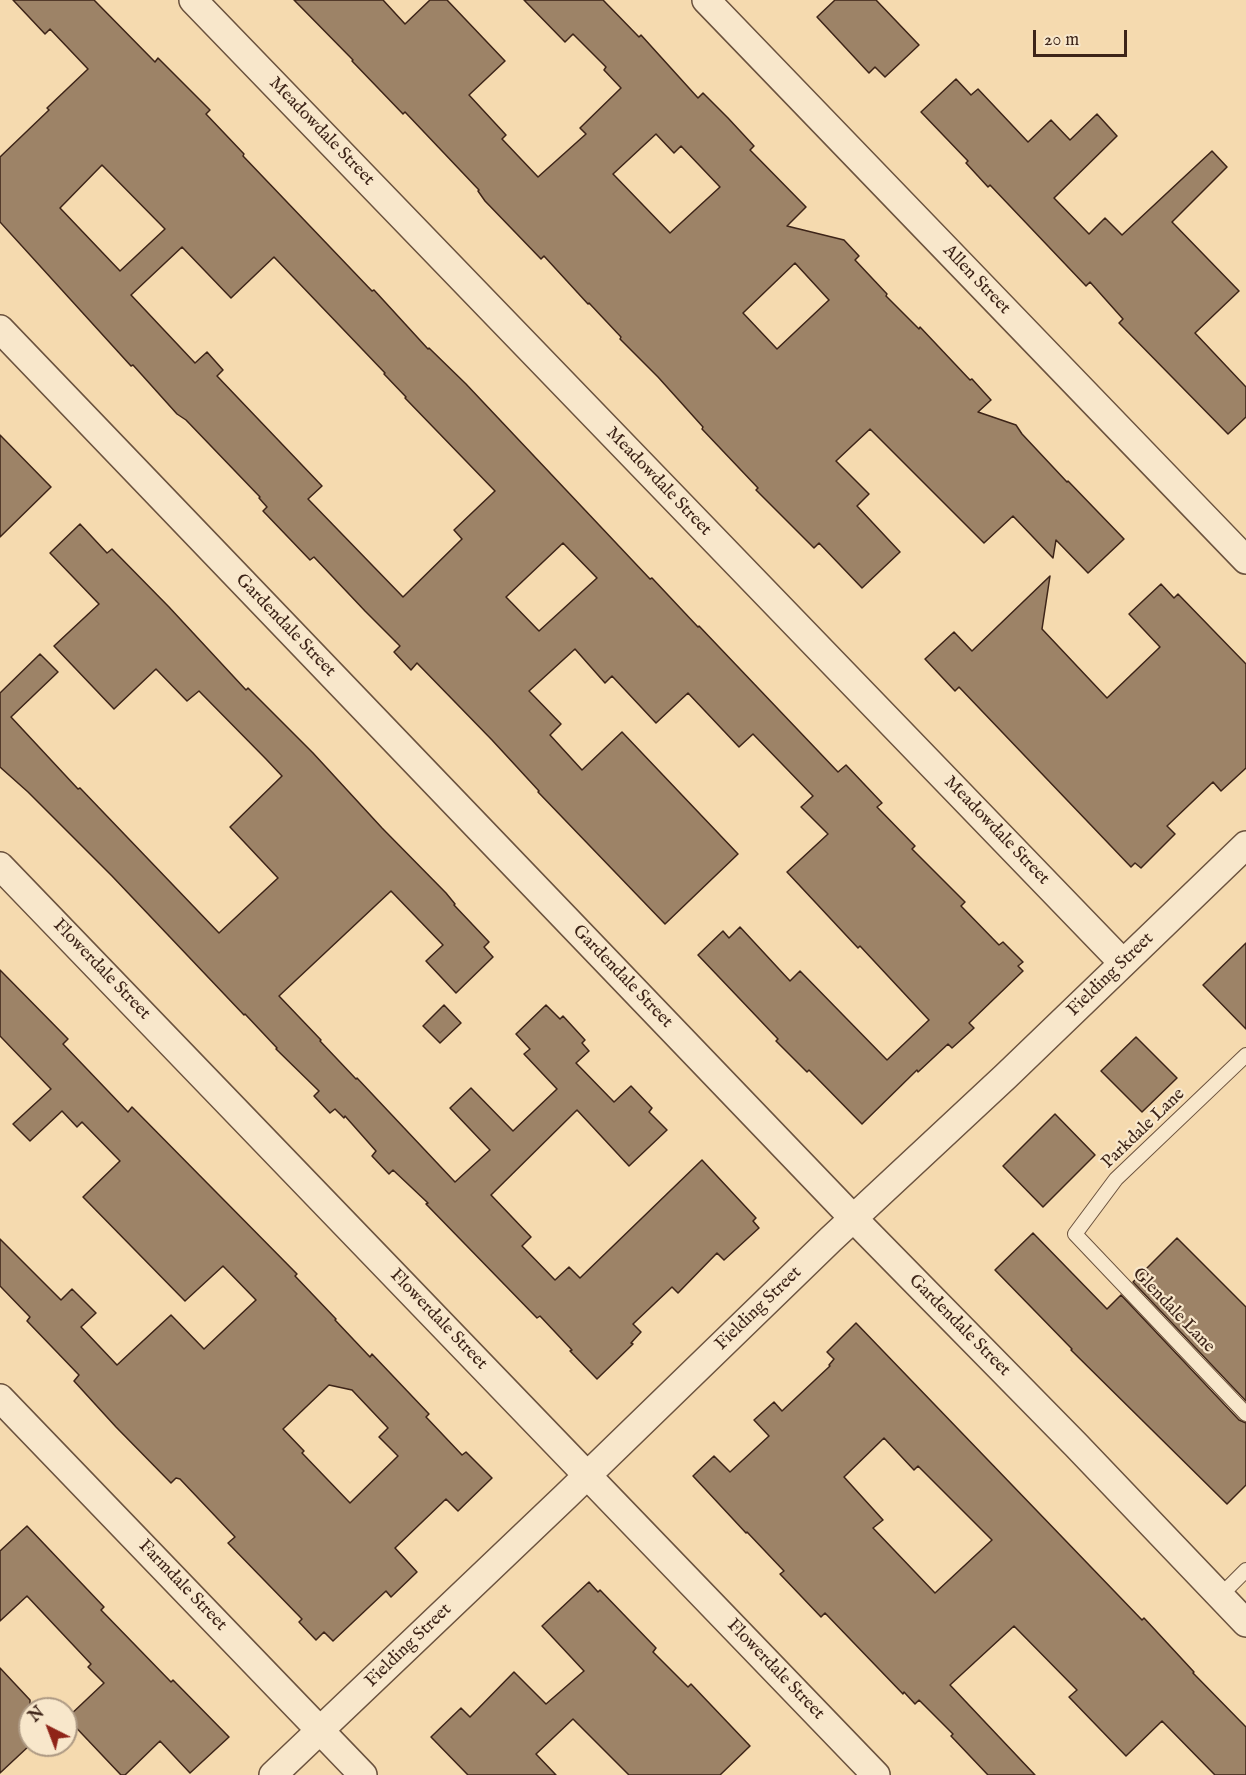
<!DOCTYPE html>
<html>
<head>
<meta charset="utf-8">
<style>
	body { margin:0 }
	#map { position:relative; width:1246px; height:1775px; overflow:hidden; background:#f5daaf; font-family:"IM FELL English",serif }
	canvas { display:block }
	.north { position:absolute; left:18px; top:1697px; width:60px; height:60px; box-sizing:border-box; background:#f8e7cb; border:2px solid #ad9983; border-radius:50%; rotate:318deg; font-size:16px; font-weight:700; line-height:24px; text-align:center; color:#3d2418 }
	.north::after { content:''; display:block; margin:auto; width:21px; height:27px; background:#8f2418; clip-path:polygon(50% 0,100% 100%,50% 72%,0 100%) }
	.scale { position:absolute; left:1033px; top:30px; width:94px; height:27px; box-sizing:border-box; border:3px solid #3d2418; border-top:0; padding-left:8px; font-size:18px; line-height:21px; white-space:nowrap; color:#3d2418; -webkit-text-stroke:4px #f8e7cb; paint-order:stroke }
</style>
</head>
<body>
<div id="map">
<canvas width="1246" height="1775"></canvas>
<div class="north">N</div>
<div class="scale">20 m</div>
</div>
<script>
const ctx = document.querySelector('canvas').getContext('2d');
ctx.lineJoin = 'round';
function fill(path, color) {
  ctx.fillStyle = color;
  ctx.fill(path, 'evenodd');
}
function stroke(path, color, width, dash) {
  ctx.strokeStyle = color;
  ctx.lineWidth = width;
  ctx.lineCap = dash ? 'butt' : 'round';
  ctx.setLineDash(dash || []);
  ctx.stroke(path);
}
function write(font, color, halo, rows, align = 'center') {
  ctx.font = font + ' "IM FELL English",serif';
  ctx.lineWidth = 4.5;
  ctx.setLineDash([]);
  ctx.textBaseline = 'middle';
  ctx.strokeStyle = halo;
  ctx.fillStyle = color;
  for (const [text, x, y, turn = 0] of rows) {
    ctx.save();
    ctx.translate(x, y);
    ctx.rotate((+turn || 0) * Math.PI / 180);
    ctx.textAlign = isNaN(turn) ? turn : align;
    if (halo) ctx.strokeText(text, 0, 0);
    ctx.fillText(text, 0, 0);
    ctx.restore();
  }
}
const building = new Path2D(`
	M13 0H94L155 62 158 58 210 110 206 114 244 154 243 156 372 291 374 290 428 349 429 348 466 384 650 579 652 578 698 627 699 626 838 772 846 765 882 803 877 807 915 846 912 849 965 902 961 906 999 945 1003 942 1023 962 1018 966 1023 971 969 1023 974 1028 952 1048 948 1044 918 1072 917 1070 862 1124 809 1070 807 1072 776 1041 778 1039 698 955 723 931 729 938 740 927 790 981 800 971 887 1060 929 1020 860 946 858 948 787 872 828 834 801 807 813 796 753 734 739 747 688 693 656 723 612 676 605 683 575 649 529 691 561 724 550 735 582 770 622 732 738 854 665 924 538 792 539 791 492 740 417 663 411 670 394 652 400 646 365 611 314 557 310 560 263 511 267 507 259 498 260 497 186 420 177 414 133 365 131 366 0 222V157L49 110 47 108 88 69 50 29 45 34ZM102 165 165 229 120 271 60 208ZM182 247 231 298 274 257 385 373 384 374 406 397 405 398 495 491 454 530 462 539 403 597 308 499 322 486 217 376 223 370 207 352 195 363 131 295ZM563 543 597 578 539 631 506 597Z
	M294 0H383L405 24 430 0H447L505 61 469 95 506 135 502 139 538 177 586 134 580 128 621 88 604 70 606 67 573 34 565 42 524 0H603L639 37 641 35 698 98 703 93 728 118 754 146 750 150 806 207 787 226 844 240 859 256 855 260 887 294 886 296 919 329 920 327 970 380 972 379 991 400 978 412 1016 425 1022 434 1067 482 1068 481 1124 539 1088 573 1056 540 1053 558 1013 516 984 543 870 429 836 461 869 494 857 506 900 552 862 588 819 543 814 548 756 490 758 488 702 429 703 427 658 377 620 339 621 337 589 303 588 304 544 256 541 259 485 201 478 191 479 190 405 112 403 114 352 61 353 60ZM656 134 674 153 681 146 720 187 670 233 613 174ZM795 263 829 300 777 349 743 313Z
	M835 0H876L919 45 885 77 875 67 869 73 817 17Z
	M956 79 971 95 978 89 1028 142 1051 120 1070 140 1097 114 1117 136 1054 198 1089 234 1105 218 1122 235 1212 151 1227 167 1172 222 1239 291 1195 333 1246 387V417L1228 434 1119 323 1123 319 1090 282 1086 286 990 185 988 187 966 163 968 161 921 112Z
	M0 435 51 487 0 537Z
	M80 524 107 553 112 549 169 607 246 690 248 688 313 753 382 828 446 893 455 904 454 905 489 942 484 947 493 957 456 993 426 961 443 945 391 891 279 996 321 1040 320 1041 356 1079 357 1078 455 1182 490 1150 450 1108 471 1088 513 1131 557 1089 524 1054 530 1049 516 1034 546 1005 560 1019 563 1016 585 1040 582 1043 589 1051 576 1063 614 1102 631 1086 652 1108 649 1112 667 1130 629 1166 577 1110 491 1195 531 1237 522 1246 555 1280 569 1267 580 1278 702 1160 756 1218 753 1221 759 1228 724 1260 717 1253 678 1293 672 1287 633 1324 641 1332 631 1343 633 1344 597 1379 570 1351 572 1350 540 1316 537 1318 426 1204 428 1203 393 1170 389 1174 372 1156 376 1151 345 1116 344 1118 335 1109 330 1113 314 1096 319 1091 276 1049 277 1048 245 1014 244 1015 112 876 28 792 0 767V693L40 654 58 672 11 717 78 789 80 788 219 933 278 878 230 827 282 776 266 759 199 691 187 701 156 669 114 709 54 646 99 604 50 553Z
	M1050 576 1042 629 1107 698 1160 647 1129 614 1161 584 1174 598 1178 594 1246 664V768L1221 791 1213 782 1167 826 1175 834 1141 868 1135 863 1131 867 959 687 955 691 925 659 954 632 972 651Z
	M1246 943V1029L1203 985Z
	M0 970 68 1039 63 1044 128 1112 132 1107 297 1274 295 1276 336 1319 335 1320 370 1357 372 1354 429 1414 426 1417 462 1455 466 1452 492 1478 458 1511 446 1499 395 1548 417 1572 391 1597 386 1591 333 1641 324 1632 316 1640 299 1622 302 1619 228 1543 235 1537 180 1479 176 1478 171 1483 116 1427 74 1381 79 1375 27 1321 30 1317 0 1286V1239L61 1300 72 1289 96 1313 81 1327 117 1365 171 1315 204 1349 256 1300 223 1266 185 1301 83 1197 120 1161 82 1122 77 1127 62 1111 30 1141 13 1124 51 1089 0 1036ZM329 1385 352 1390 388 1428 379 1437 398 1456 350 1503 302 1453 304 1451 283 1429Z
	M444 1005 461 1023 440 1043 423 1026Z
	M1136 1037 1177 1078 1142 1112 1101 1071Z
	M1055 1114 1095 1155 1043 1207 1003 1166Z
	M1033 1233 1107 1309 1121 1295 1239 1420 1246 1423V1485L1227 1504 1071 1350 1072 1349 995 1270Z
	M1177 1238 1246 1307V1401L1133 1282Z
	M856 1323 1142 1620 1144 1618 1194 1672 1193 1673 1246 1727V1775H1215L1162 1721 1126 1756 1069 1697 1077 1690 1014 1626 950 1685 1035 1775H988L951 1736 953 1734 919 1700 915 1704 904 1692 903 1694 825 1613 821 1617 780 1574 784 1571 747 1532 746 1533 693 1476 714 1456 730 1472 769 1436 754 1420 774 1402 782 1411 830 1366 829 1365 834 1359 827 1352ZM884 1438 914 1470 918 1466 992 1540 935 1593 873 1528 883 1520 844 1477Z
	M27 1526 104 1607 101 1610 171 1682 173 1680 229 1737 190 1773 160 1741 125 1775H121L67 1718 104 1683 88 1667 91 1664 27 1596 0 1621V1551Z
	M589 1582 598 1592 600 1590 656 1648 653 1652 688 1687 691 1684 750 1746 720 1775H629L573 1719 536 1754 556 1775H468L431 1737 461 1708 470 1717 514 1672 546 1704 584 1671 542 1626Z
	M0 1668 30 1700V1745L0 1773Z`);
const service = new Path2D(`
	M1246 1055 1116 1179 1075 1234 1246 1414
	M1220 1596 1246 1570`);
const minor = new Path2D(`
	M193 0 1123 963
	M706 0 1246 560
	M0 329 853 1218 1076 1445 1246 1623
	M0 866 876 1775
	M0 1398 363 1775
	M273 1775 566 1496 830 1240 1006 1076 1246 845`);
const streetNames = [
	["Meadowdale Street",321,132,46],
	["Allen Street",976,280,46],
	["Meadowdale Street",658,482,46],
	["Gardendale Street",285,626,46],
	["Meadowdale Street",996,831,46],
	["Flowerdale Street",101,970,46],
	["Fielding Street",1111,975,-44],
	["Gardendale Street",622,977,46],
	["Parkdale Lane",1144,1129,-44],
	["Fielding Street",759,1309,-44],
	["Glendale Lane",1173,1311,46],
	["Flowerdale Street",438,1320,46],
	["Gardendale Street",959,1326,45],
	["Farmdale Street",182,1586,46],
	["Fielding Street",409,1646,-44],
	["Flowerdale Street",775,1670,46]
];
fill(building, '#9d8367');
stroke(building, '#3d2418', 1.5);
stroke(service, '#6b523e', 16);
stroke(minor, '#6b523e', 30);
stroke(service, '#f8e7cb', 14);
stroke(minor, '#f8e7cb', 27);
write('18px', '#3d2418', '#f8e7cb', streetNames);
</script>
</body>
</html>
